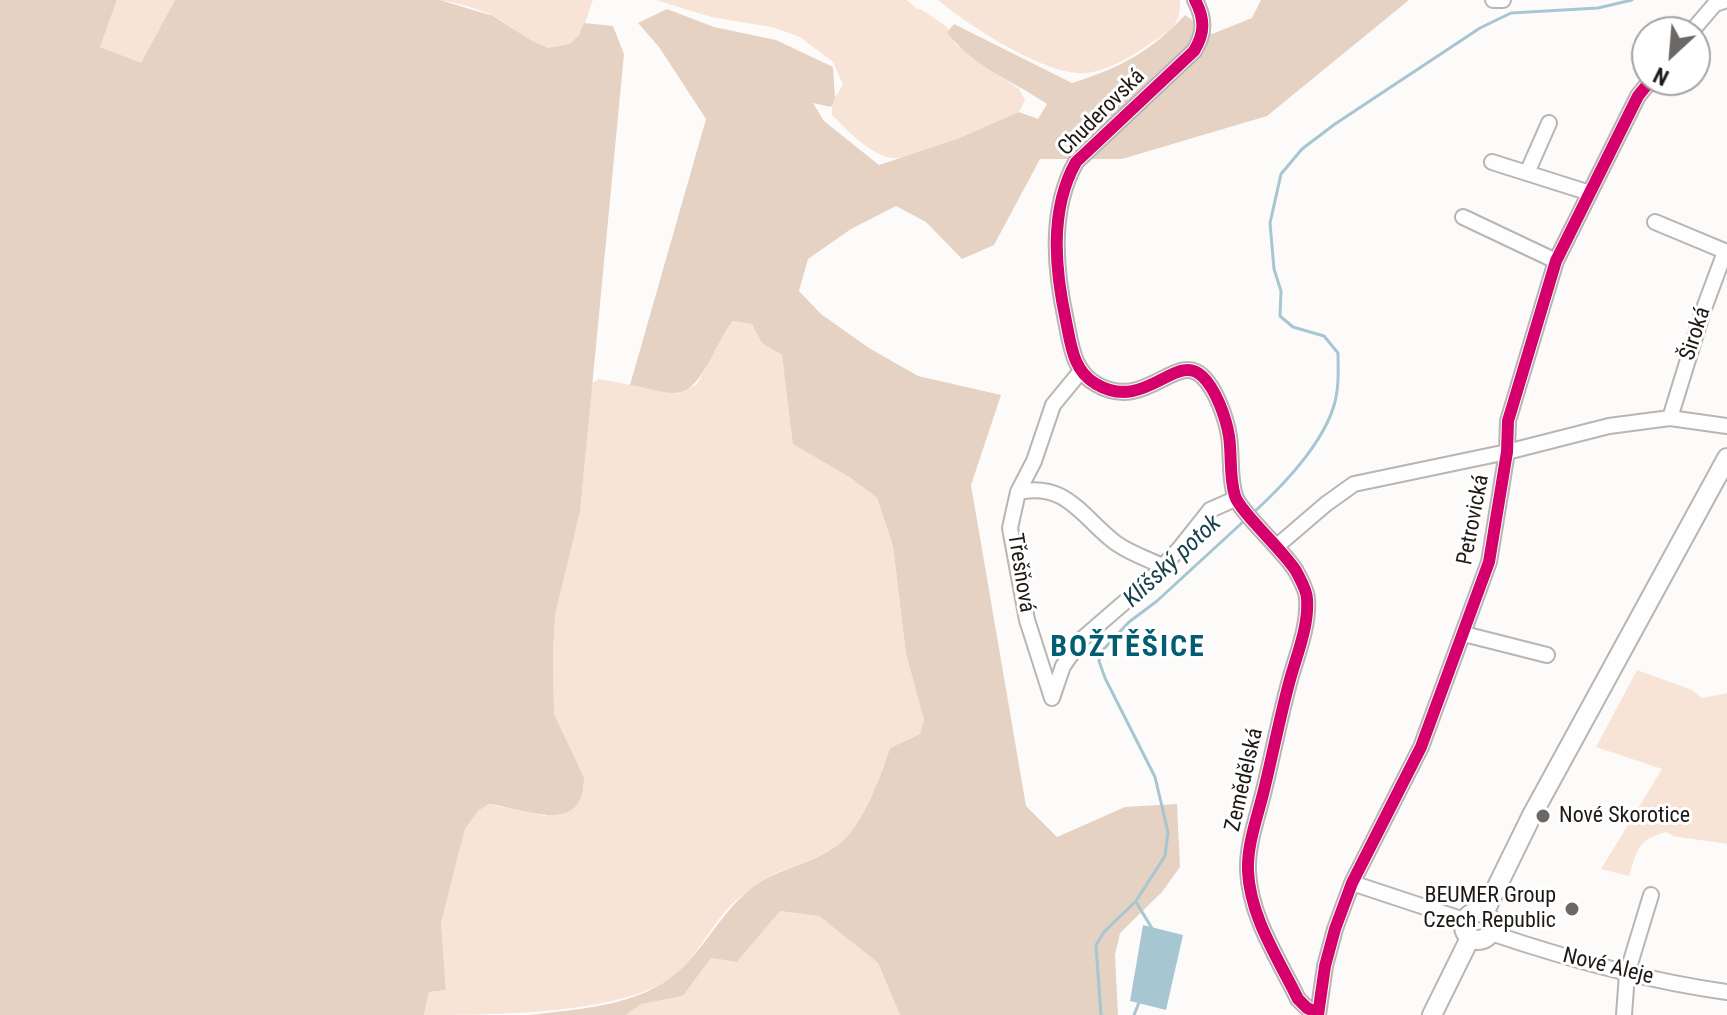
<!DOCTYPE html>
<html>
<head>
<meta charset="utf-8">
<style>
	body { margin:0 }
	#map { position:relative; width:1727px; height:1015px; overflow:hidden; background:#fdfbfa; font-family:"Roboto Condensed",sans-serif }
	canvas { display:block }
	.north { position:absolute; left:1631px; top:16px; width:80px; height:80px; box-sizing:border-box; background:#fff; border:2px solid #a5a3a1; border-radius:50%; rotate:206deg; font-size:22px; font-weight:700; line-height:32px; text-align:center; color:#1e1915 }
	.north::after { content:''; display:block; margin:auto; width:28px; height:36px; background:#6c6865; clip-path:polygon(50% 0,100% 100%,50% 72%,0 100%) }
</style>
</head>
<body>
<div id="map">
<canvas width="1727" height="1015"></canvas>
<div class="north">N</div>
</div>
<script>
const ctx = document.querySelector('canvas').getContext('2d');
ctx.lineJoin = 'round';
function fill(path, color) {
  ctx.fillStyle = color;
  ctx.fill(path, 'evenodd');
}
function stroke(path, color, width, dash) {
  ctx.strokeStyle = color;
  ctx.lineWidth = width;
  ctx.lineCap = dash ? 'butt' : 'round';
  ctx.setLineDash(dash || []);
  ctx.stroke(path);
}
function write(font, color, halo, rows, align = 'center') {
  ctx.font = font + ' "Roboto Condensed",sans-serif';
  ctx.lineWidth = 6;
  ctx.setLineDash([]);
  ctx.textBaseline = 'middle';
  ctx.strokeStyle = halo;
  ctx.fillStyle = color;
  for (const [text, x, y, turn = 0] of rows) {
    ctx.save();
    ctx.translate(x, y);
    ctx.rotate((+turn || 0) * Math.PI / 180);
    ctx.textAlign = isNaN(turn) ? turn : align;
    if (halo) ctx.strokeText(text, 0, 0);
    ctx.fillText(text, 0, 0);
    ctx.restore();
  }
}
const green = new Path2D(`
	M117 0H175L141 64 100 47Z
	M440 0H593C588 12 585 30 575 40 549 66 516 27 493 16 477 8 458 3 440 0Z
	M656 0H907L917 9 922 10 946 26 956 45 1019 89 1025 100C1022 106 1020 112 1015 115 999 125 908 161 892 158 869 154 848 131 832 115V102L843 85 833 62 800 37 772 27 711 17Z
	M938 0H1180C1181 28 1168 31 1147 46 1131 57 1105 72 1085 73 1045 76 968 25 938 0Z
	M733 321 752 324 763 343 782 355 787 389 848 476 877 498 893 546 906 654 924 720 920 734 890 748C880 778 861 830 835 848 811 863 780 867 758 884 750 890 741 896 734 902 712 923 699 953 677 974 625 1015 492 1015 424 1015L429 992 446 990 441 923 465 829 478 811 489 804 545 816 584 788 583 778 554 714 553 654 555 615 580 512 592 383 599 379 679 394 697 384 725 330Z
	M1637 670 1692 690 1702 698 1727 693V844L1673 836 1666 832C1637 840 1638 849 1629 876L1601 869 1662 769 1596 747Z
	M780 911 819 916 878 963 900 1015H626L641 1004 683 996 711 958 737 962Z`);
const forest = new Path2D(`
	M0 0H117L100 47 141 63 175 0H440L493 16 532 41 548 48 570 44 579 35 584 23 613 26 624 54 580 512 555 615 553 654 554 714 584 778C584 838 522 808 489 804L478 811 465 829 441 923 446 990 429 992 424 1015H0Z
	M1261 0H1409L1267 116 1122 159H1040L994 245 962 259 926 222 896 206 851 229 808 259 799 291 821 314 869 348 918 376 1001 395 971 485 1026 806 1057 837 1125 807 1177 804 1180 867 1162 892 1120 933 1115 955 1118 1015H900L878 963 819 916 780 911 737 962 711 958 683 996 641 1004 626 1015H530C585 1008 649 1006 688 962 711 937 724 910 752 888 776 869 808 865 834 848 861 831 880 778 890 748L920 734 924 720 906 654 893 546 877 498 848 476 793 444 782 355 762 343 752 324 733 321C716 339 702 394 675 393 661 393 645 387 630 385L706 119 659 47 638 23 667 9 714 27 776 40 833 67 835 98 831 107 813 103 824 121 879 165 960 138 1019 112 1038 119 1047 104C1015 82 970 65 947 32L954 24 1072 83C1120 68 1150 52 1185 15L1212 34 1252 18Z`);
const water = new Path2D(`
	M1143 925 1183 935 1166 1010 1130 1001Z`);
const stream = new Path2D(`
	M1253 513C1285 484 1332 435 1337 391 1339 378 1338 365 1338 353L1324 336 1293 327 1280 316 1281 291 1274 269 1270 223 1281 174 1302 149 1335 124 1480 28 1511 13 1598 8 1632 0
	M1136 902 1153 930
	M1101 1015 1096 945 1104 932 1136 901 1165 856 1168 832 1155 777 1105 678 1099 661 1101 652 1129 622 1157 601 1244 521
	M1134 1015 1140 1000`);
const minor = new Path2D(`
	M1195 0C1205 19 1205 33 1194 51L1076 162C1049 210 1055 270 1066 321 1071 345 1073 371 1096 384 1145 413 1176 351 1202 376 1216 389 1226 418 1229 436 1232 456 1229 477 1235 496 1240 512 1283 550 1296 571 1300 579 1307 590 1307 599 1309 624 1298 652 1291 676 1280 715 1273 754 1263 794 1257 818 1247 845 1248 871 1250 917 1278 958 1298 999L1307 1008 1318 1013
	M1493 0H1503
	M1691 32 1715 4 1727 0
	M1492 162 1590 193
	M1527 173 1549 123
	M1463 217 1556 261
	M1655 222 1727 252
	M1670 418 1703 311 1725 252
	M1018 492 1034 461 1053 405 1081 371
	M1277 546 1326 504 1354 484 1507 452 1609 426 1670 418 1727 426
	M1464 634 1547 655
	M1052 698 1027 620 1010 528 1018 492C1065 482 1080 514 1112 540 1126 552 1146 558 1162 566
	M1052 698 1063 666 1082 639 1149 581 1179 549 1210 510 1235 499
	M1352 883 1464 920
	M1491 933C1568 959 1646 981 1727 992
	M1318 1015 1325 966 1335 929 1352 883 1421 747 1489 562 1507 452 1508 421 1556 261 1638 96 1651 80
	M1624 1015 1627 974 1651 895`);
const major = new Path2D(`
	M1464 926a14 14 0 1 1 28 0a14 14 0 1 1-28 0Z
	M1484 913 1532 815 1727 458
	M1432 1015 1470 938`);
const cycleway = new Path2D(`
	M1195 0C1205 19 1205 33 1194 51L1076 162C1049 210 1055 270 1066 321 1071 345 1073 371 1096 384 1145 413 1176 351 1202 376 1216 389 1226 418 1229 436 1232 456 1229 477 1235 496 1240 512 1283 550 1296 571 1300 579 1307 590 1307 599 1309 624 1298 652 1291 676 1280 715 1273 754 1263 794 1257 818 1247 845 1248 871 1250 917 1278 958 1298 999L1307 1008 1318 1013
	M1318 1015 1325 966 1335 929 1352 883 1421 747 1489 562 1507 452 1508 421 1556 261 1638 96 1651 80`);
const markers = [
	[1543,816,8,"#6c6865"],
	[1572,909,8,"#6c6865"]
];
const streetNames = [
	["Chuderovská",1102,113,-45],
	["Široká",1696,334,-72],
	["Petrovická",1474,520,-79],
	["Třešňová",1020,573,81],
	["Zemědělská",1245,780,-77],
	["Nové Aleje",1608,967,14]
];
const poiNames = [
	["Nové Skorotice",1559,816],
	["BEUMER Group",1556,896,"right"],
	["Czech Republic",1556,921,"right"]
];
const waterNames = [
	["Klíšský potok",1173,562,-43]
];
const districtNames = [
	["BOŽTĚŠICE",1128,648]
];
fill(green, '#f8e4d6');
fill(forest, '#e5d2c2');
fill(water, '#a6c6d1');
stroke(stream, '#a6c6d1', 3);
stroke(minor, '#b8b5b2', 18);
stroke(major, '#b8b5b2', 22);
stroke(minor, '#fffefe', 14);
stroke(major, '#fffefe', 18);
stroke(cycleway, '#d6006c', 12);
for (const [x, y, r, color] of markers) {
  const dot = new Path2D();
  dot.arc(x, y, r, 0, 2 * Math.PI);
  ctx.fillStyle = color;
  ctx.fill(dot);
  stroke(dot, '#fff', 3);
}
write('22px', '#1e1915', '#fff', streetNames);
write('22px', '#1e1915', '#fff', poiNames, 'left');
write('italic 24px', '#17414d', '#fff', waterNames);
ctx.letterSpacing = '2px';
write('bold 30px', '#015d71', '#fff', districtNames);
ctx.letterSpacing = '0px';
</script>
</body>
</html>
